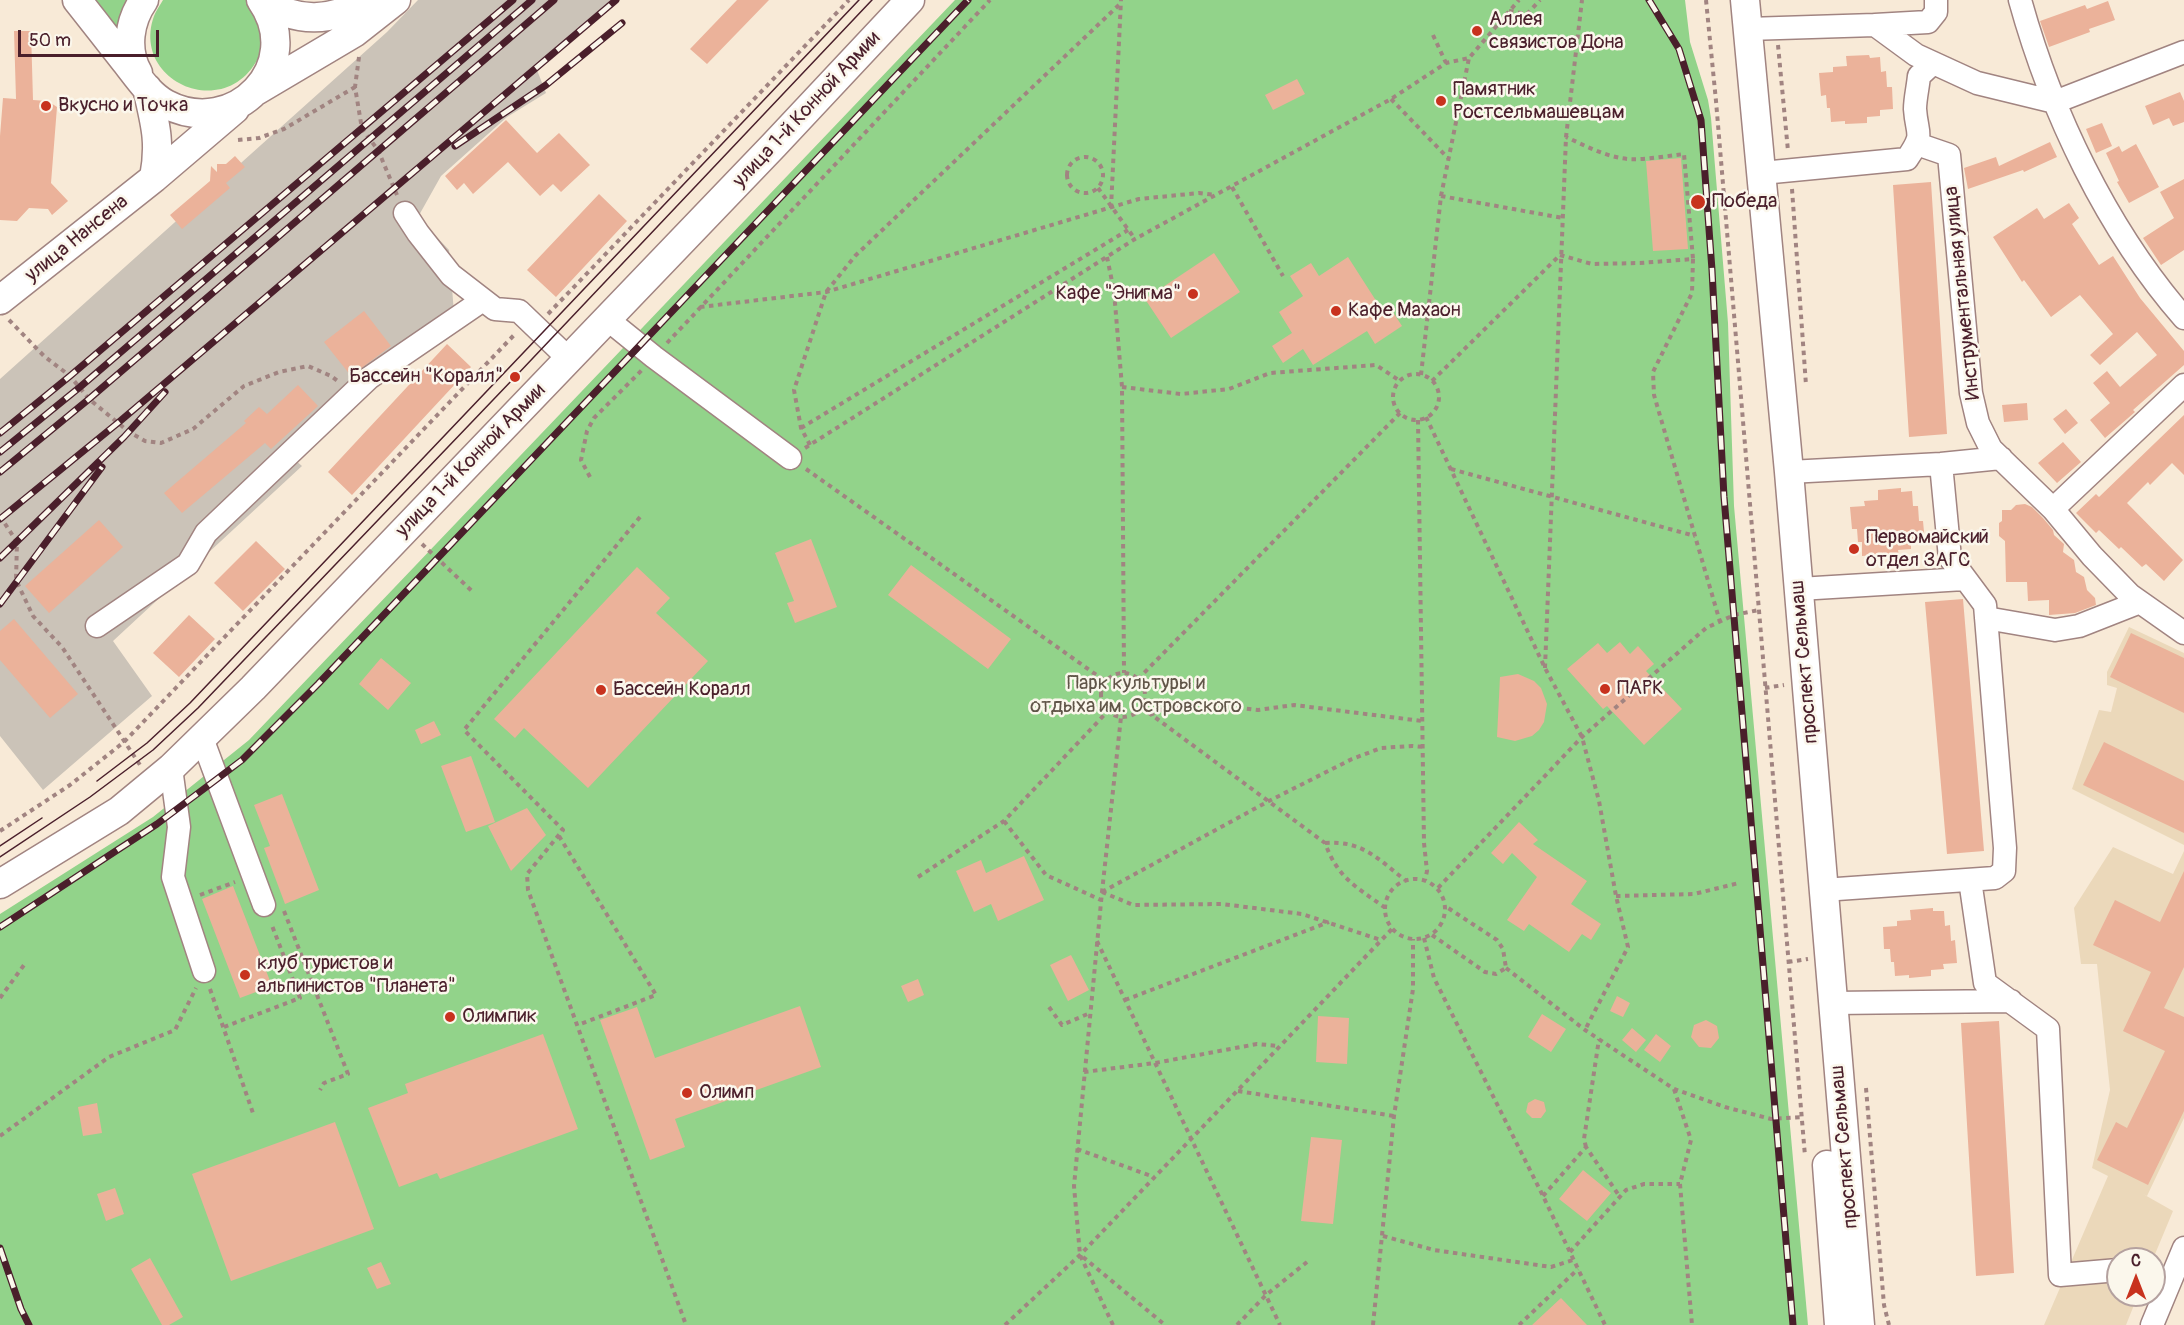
<!DOCTYPE html>
<html>
<head>
<meta charset="utf-8">
<style>
	body { margin:0 }
	#map { position:relative; width:2184px; height:1325px; overflow:hidden; background:#f8ead7; font-family:Pangolin,sans-serif }
	canvas { display:block }
	.north { position:absolute; left:2106px; top:1247px; width:60px; height:60px; box-sizing:border-box; background:#fbf7ec; border:2px solid #b4a19f; border-radius:50%; rotate:0deg; font-size:16px; font-weight:700; line-height:24px; text-align:center; color:#4a1f2b }
	.north::after { content:''; display:block; margin:auto; width:21px; height:27px; background:#c8321e; clip-path:polygon(50% 0,100% 100%,50% 72%,0 100%) }
	.scale { position:absolute; left:18px; top:30px; width:141px; height:27px; box-sizing:border-box; border:3px solid #4a1f2b; border-top:0; padding-left:8px; font-size:18px; line-height:21px; white-space:nowrap; color:#4a1f2b; -webkit-text-stroke:4px #fbf7ec; paint-order:stroke }
</style>
</head>
<body>
<div id="map">
<canvas width="2184" height="1325"></canvas>
<div class="north">С</div>
<div class="scale">50 m</div>
</div>
<script>
const ctx = document.querySelector('canvas').getContext('2d');
ctx.lineJoin = 'round';
function fill(path, color) {
  ctx.fillStyle = color;
  ctx.fill(path, 'evenodd');
}
function stroke(path, color, width, dash) {
  ctx.strokeStyle = color;
  ctx.lineWidth = width;
  ctx.lineCap = dash ? 'butt' : 'round';
  ctx.setLineDash(dash || []);
  ctx.stroke(path);
}
function write(font, color, halo, rows, align = 'center') {
  ctx.font = font + ' Pangolin,sans-serif';
  ctx.lineWidth = 5;
  ctx.setLineDash([]);
  ctx.textBaseline = 'middle';
  ctx.strokeStyle = halo;
  ctx.fillStyle = color;
  for (const [text, x, y, turn = 0] of rows) {
    ctx.save();
    ctx.translate(x, y);
    ctx.rotate((+turn || 0) * Math.PI / 180);
    ctx.textAlign = isNaN(turn) ? turn : align;
    if (halo) ctx.strokeText(text, 0, 0);
    ctx.fillText(text, 0, 0);
    ctx.restore();
  }
}
const built = new Path2D(`
	M2129 627 2184 653V845L2072 789 2099 710 2111 712 2117 688 2107 685V672Z
	M2113 847 2173 874 2184 851V1118L2147 1196 2143 1194 2173 1211 2153 1259H2118V1295H2138L2126 1325H2044L2108 1176 2092 1168 2110 1090 2097 964H2081L2074 908Z`);
const industrial = new Path2D(`
	M418 0H618L537 70 546 93 507 117 441 176 418 217 449 250 454 313 286 452 302 466 113 641 152 696 43 790 0 736V379L387 32Z`);
const green = new Path2D(`
	M93 0H126L117 27Z
	M163 0H250C254 10 262 24 263 35 264 43 260 55 256 62 221 121 131 80 154 16 156 11 160 5 163 0Z
	M955 0H1685L1690 42 1708 100 1711 118 1728 323 1734 506 1808 1325H0V914L153 817 249 740Z`);
const building = new Path2D(`
	M737 0H769L707 64 690 49Z
	M2108 1 2115 20 2089 29 2090 32 2049 47 2040 21 2085 5 2087 9Z
	M14 31H31L33 100 48 101 57 107 51 183 68 201 52 215 48 209 29 208 17 221 0 220V136L3 98 16 99Z
	M1869 55 1870 58 1880 57 1881 72 1886 71 1887 87H1892L1893 109 1880 110V116L1867 117V123L1845 124V121L1831 122 1830 108H1827L1826 95 1821 96 1819 73 1833 72V67L1847 66 1846 56Z
	M1297 79 1305 94 1273 110 1265 95Z
	M2180 92 2184 101V122L2173 126 2169 118 2153 125 2145 106Z
	M506 120 537 153 559 133 590 165 561 192 553 184 540 196 508 162 473 194 464 183 457 190 445 176Z
	M2102 123 2112 146 2096 153 2086 129Z
	M2050 142 2057 157 2024 172 2023 170 1968 189 1964 168 1996 157 1999 166Z
	M2136 144 2159 187 2129 203 2117 182 2119 181 2106 153 2119 146 2122 152Z
	M235 156 245 167 226 183 230 188 182 229 170 215 210 181 211 166 217 172V164H226Z
	M1681 158 1688 249 1653 251 1646 161Z
	M2184 179V250L2161 265 2143 238 2174 218 2160 192Z
	M1931 182 1947 434 1909 437 1893 185Z
	M599 194 627 221 556 297 527 270Z
	M2069 203 2079 218 2072 224 2099 265 2113 256 2140 298 2184 351V365L2133 410 2135 412 2105 438 2090 420 2110 403 2093 383 2107 371 2120 387 2157 355 2137 332 2100 365 2090 355 2113 334 2080 295 2051 317 2024 280 2022 282 1993 237 2037 208 2044 219Z
	M1214 253 1240 292 1171 338 1145 299Z
	M1348 257 1382 310 1389 306 1402 326 1375 344 1367 331 1313 365 1303 349 1283 363 1272 346 1292 333 1279 312 1303 296 1290 276 1311 263 1319 276Z
	M364 311 391 346 351 376 324 342Z
	M447 344 471 367 352 495 328 472Z
	M298 385 318 406 271 449 265 443 182 513 164 493 246 423 244 421 259 407 267 414Z
	M2027 403 2028 420 2004 422 2002 405Z
	M2066 409 2078 423 2065 434 2053 419Z
	M2184 415V475L2172 463 2150 485 2148 482 2127 503 2183 560 2164 581 2146 564 2142 567 2121 547 2119 549 2099 530 2096 533 2076 513 2096 494 2099 497Z
	M2063 442 2081 462 2057 483 2038 463Z
	M1901 488V492L1912 491 1913 506H1918L1919 521H1923L1925 543 1911 544V549L1898 550 1899 557 1877 558V555L1862 556V542H1858L1857 529H1852L1850 507 1865 506 1864 501 1878 500V490Z
	M2025 504 2032 507 2043 518 2053 530 2054 535 2064 544 2063 552 2074 560 2076 572 2084 577 2087 590 2095 598 2096 605 2075 613 2049 615V600L2028 601 2027 582H2006L2005 541 1999 536V523L2002 521V510H2011L2016 505Z
	M99 520 123 547 49 613 25 586Z
	M811 539 837 607 795 623 787 603 794 601 775 553Z
	M256 541 285 569 243 611 214 583Z
	M911 565 1011 639 988 669 888 595Z
	M637 567 670 598 656 613 708 661 588 788 524 728 515 738 494 719Z
	M1963 599 1984 851 1947 854 1925 602Z
	M189 615 215 639 179 677 153 653Z
	M14 619 78 694 50 718 0 660V631Z
	M2131 633 2184 658V713L2110 677Z
	M1620 642 1630 654 1638 646 1654 664 1646 671 1682 709 1644 745 1607 706 1603 709 1567 669 1598 643 1607 653Z
	M381 658 411 683 388 710 359 684Z
	M1518 674 1534 681 1541 688 1547 704 1544 722 1539 730 1532 736 1515 741 1497 737 1500 677Z
	M434 721 441 735 421 744 415 730Z
	M2104 742 2184 781V833L2083 785Z
	M471 756 495 822 466 832 441 766Z
	M282 794 319 890 285 904 264 848 270 846 254 805Z
	M527 808 546 835 511 871 488 826Z
	M1519 822 1538 840 1533 844 1587 881 1571 904 1601 924 1591 940 1582 934 1569 952 1529 924 1524 931 1507 920 1537 877 1512 853 1503 864 1491 853Z
	M1024 856 1044 900 998 921 991 904 974 912 956 871 981 860 986 873Z
	M2184 871V967L2164 1008 2184 1017V1111L2148 1185 2097 1160 2116 1122 2127 1128 2165 1051 2123 1031 2151 972 2093 945 2115 900 2160 922Z
	M233 886 272 986 240 998 202 899Z
	M1933 908V911H1944L1945 926 1950 925 1951 941 1955 940 1957 963 1943 964 1944 969 1931 970V976L1909 978V975L1895 976 1894 962H1891L1890 949H1884L1883 927 1897 926V921L1911 920 1910 910Z
	M1071 955 1089 990 1068 1001 1050 965Z
	M918 979 924 995 908 1002 901 986Z
	M1617 996 1630 1003 1623 1017 1610 1011Z
	M800 1006 821 1067 675 1119 685 1147 650 1160 600 1020 637 1007 655 1058Z
	M1542 1014 1566 1029 1551 1052 1528 1037Z
	M1318 1016 1349 1018 1347 1064 1316 1062Z
	M1706 1020 1717 1026 1719 1038 1711 1048 1699 1047 1691 1037 1694 1025Z
	M1999 1021 2014 1273 1976 1276 1961 1023Z
	M1632 1028 1646 1040 1636 1052 1622 1040Z
	M543 1034 578 1129 440 1179 437 1173 399 1187 368 1108 408 1093 405 1084Z
	M1656 1034 1671 1046 1660 1062 1644 1050Z
	M1535 1099 1544 1102 1546 1111 1541 1118H1532L1526 1112 1528 1103Z
	M97 1103 102 1133 83 1136 78 1107Z
	M335 1122 374 1229 231 1281 192 1174Z
	M1311 1137 1342 1140 1333 1224 1301 1221Z
	M1583 1170 1611 1193 1587 1221 1559 1199Z
	M115 1188 124 1214 106 1221 97 1194Z
	M150 1258 183 1317 169 1325H162L131 1269Z
	M381 1262 391 1284 377 1289 367 1268Z
	M1561 1298 1587 1325H1532Z`);
const path = new Path2D(`
	M1706 0 1716 101 1805 1156
	M1509 11 1527 14 1540 0
	M1433 35 1446 63
	M1778 45 1788 151
	M359 57 355 87 362 129 378 150 397 195
	M1391 99 1448 158
	M238 140 259 138 284 129 355 87
	M1067 175a18 18 0 1 1 36 0a18 18 0 1 1-36 0Z
	M1232 187 1283 276
	M1098 188 1135 239
	M1792 189 1806 385
	M1441 196 1563 218
	M1111 208 1121 0
	M1560 255 1592 264 1640 263 1693 259 1684 154C1666 156 1646 160 1628 159 1606 157 1586 146 1566 137
	M1107 257 1114 291 1122 387 1124 673
	M1693 259 1692 293 1653 372 1654 395 1720 622
	M700 307 826 292 1139 199 1199 193 1215 195
	M548 314 849 0
	M9 320 44 356 70 376 89 399 129 432 145 441 161 443 193 429 244 386 279 372 308 366 331 376 339 382
	M667 343 990 0
	M1393 397a23 23 0 1 1 46 0a23 23 0 1 1-46 0Z
	M1421 375 1441 196 1469 58
	M1432 381 1560 255
	M1122 387 1181 394 1229 389 1270 373 1376 365 1400 381
	M1426 417 1545 668 1582 737 1599 801 1616 896 1628 947 1585 1030
	M1418 420 1424 843 1427 871 1425 880
	M801 428 1128 230
	M810 445 801 428 794 390 826 292 855 256 1121 3
	M805 448 1135 239 1391 99 1446 63 1469 58 1519 0
	M806 469 1105 681
	M1451 469 1695 536
	M590 477 581 460 587 431 594 418 642 370
	M0 516 17 542 16 580 33 616 62 647 140 765
	M640 517 464 730 563 830 527 874 528 890 686 1325
	M422 544 474 593
	M1545 668 1566 137 1582 0
	M1101 695a22 22 0 1 1 44 0a22 22 0 1 1-44 0Z
	M1138 679 1400 413
	M1765 688 1784 685
	M1141 707 1325 843C1338 878 1355 886 1384 907
	M1150 715 1167 707 1204 704 1258 710 1294 705 1422 721
	M1004 821 1046 875 1101 900
	M0 831 70 785 124 742 516 333
	M559 836 656 995 578 1025
	M1325 843C1362 840 1378 859 1405 880
	M918 877 1004 821 1108 711
	M1385 909a30 30 0 1 1 60 0a30 30 0 1 1-60 0Z
	M1438 888 1582 737 1706 628 1734 615 1759 610
	M1102 892 1267 802 1352 759 1381 748 1412 746 1424 747
	M1102 892 1133 905 1222 904 1302 914 1381 940
	M200 895 235 882
	M1616 896 1694 894 1739 883
	M284 911 348 1074 324 1083 320 1090
	M1432 935 1485 972 1496 974 1506 968 1503 949 1497 940 1445 906
	M1424 938 1434 978 1543 1196 1605 1325
	M1097 941 1280 1325
	M1788 962 1808 959
	M1506 968 1585 1030 1674 1089 1725 1107 1771 1119 1802 1117
	M210 989 254 1116
	M0 998 24 965
	M1125 1000 1329 922
	M1049 1007 1062 1025 1090 1013
	M224 1027 300 998 271 923
	M1084 1072 1155 1063 1257 1044 1279 1046
	M1866 1088 1884 1305 1889 1325
	M1674 1089 1691 1140 1680 1184 1692 1325
	M1238 1091 1394 1116
	M0 1136 109 1057 175 1030 196 988
	M1586 1147 1584 1139 1599 1039
	M1077 1149 1154 1177
	M1543 1196 1586 1147 1620 1197
	M1383 1236 1434 1250 1551 1267 1573 1260
	M1570 1252 1626 1190 1644 1184H1680
	M1083 1257 1165 1325
	M1005 1325 1080 1255 1392 929
	M1113 1325 1080 1255 1074 1186 1102 892 1121 717
	M1237 1325 1266 1295 1307 1262
	M1373 1325 1394 1116 1413 989V939
	M1519 1325 1578 1269`);
const minor = new Path2D(`
	M2020 0C2051 112 2107 230 2184 318
	M1875 25 1928 22 1936 12V0
	M1748 29 1875 25 1916 55 1977 83 2055 102 2184 52
	M1917 144 1949 155 1971 393 1978 423 1991 449 2053 509 2092 556 2130 595 2184 633
	M1762 173 1907 159C1925 132 1917 137 1915 109 1915 99 1918 87 1919 76L1932 64
	M405 213 418 233 451 275 495 309 519 311 569 359
	M607 319 654 357 790 458
	M1789 472 1941 464 2001 458
	M2053 509 2184 385
	M1799 589 1964 579
	M1986 618 2055 630 2079 626 2140 602
	M97 626 188 564 206 533 369 378 483 300
	M202 738 264 905
	M171 768 179 827 173 877 204 971
	M1970 880 1985 983 2048 1029 2060 1275 2118 1270
	M1823 890 1995 878 2004 871 2005 848 1985 605 1950 558 1941 464
	M1833 1003 2011 1001
	M2152 1325 2184 1248`);
const major = new Path2D(`
	M77 0C93 20 109 41 125 61 137 76 149 95 166 104 234 140 307 65 261 0
	M264 0C296 24 333 22 366 0
	M1745 0 1789 472 1860 1325
	M138 73C125 50 129 21 144 0
	M147 88C155 123 161 142 154 178
	M256 91 354 33 396 0
	M0 300 154 178 235 109
	M0 884 119 811 171 768 253 688 774 145 910 0
	M1827 1165 1839 1325`);
const tram = new Path2D(`
	M97 781 147 743 190 703 859 0
	M0 846 42 818
	M0 857 90 797 153 750 198 708 515 377 872 0`);
const rail = new Path2D(`
	M1649 0 1679 49 1701 120 1712 270 1724 497 1793 1325
	M455 146 546 85 622 23
	M0 433 70 376 513 0
	M0 452 80 387 532 0
	M0 472 89 399 554 0
	M0 519 119 422 616 0
	M0 558 124 437 165 392
	M0 604 102 467
	M0 927 157 824 217 779 242 760 318 684 968 0
	M0 1248 21 1309 29 1325`);
const markers = [
	[1477,31,6,"#c8321e"],
	[1441,101,6,"#c8321e"],
	[46,106,6,"#c8321e"],
	[1698,202,8,"#c8321e"],
	[1193,294,6,"#c8321e"],
	[1336,311,6,"#c8321e"],
	[515,377,6,"#c8321e"],
	[1854,549,6,"#c8321e"],
	[1605,689,6,"#c8321e"],
	[601,690,6,"#c8321e"],
	[245,975,6,"#c8321e"],
	[450,1017,6,"#c8321e"],
	[687,1093,6,"#c8321e"]
];
const poiNames = [
	["Аллея",1489,20],
	["связистов Дона",1489,43],
	["Памятник",1453,90],
	["Ростсельмашевцам",1453,113],
	["Вкусно и Точка",58,106],
	["Победа",1712,202],
	["Кафе \"Энигма\"",1181,294,"right"],
	["Кафе Махаон",1348,311],
	["Бассейн \"Коралл\"",503,377,"right"],
	["Первомайский",1866,538],
	["отдел ЗАГС",1866,561],
	["ПАРК",1617,689],
	["Бассейн Коралл",613,690],
	["клуб туристов и",257,964],
	["альпинистов \"Планета\"",257,987],
	["Олимпик",462,1017],
	["Олимп",699,1093]
];
const streetNames = [
	["улица 1-й Конной Армии",807,110,-47],
	["улица Нансена",77,239,-39],
	["Инструментальная улица",1963,293,-96],
	["улица 1-й Конной Армии",471,461,-46],
	["проспект Сельмаш",1805,662,-95],
	["проспект Сельмаш",1845,1147,-95]
];
const parkNames = [
	["Парк культуры и",1136,684],
	["отдыха им. Островского",1136,707]
];
fill(built, '#ebd8ba');
fill(industrial, '#cbc3b8');
fill(green, '#92d38a');
fill(building, '#ebb29a');
stroke(minor, '#a18481', 25);
stroke(major, '#a18481', 31);
stroke(path, '#a18481', 4, [4.5, 4.5]);
stroke(minor, '#fff', 22);
stroke(major, '#fff', 28);
stroke(tram, '#4a1f2b', 1.5);
stroke(rail, '#4a1f2b', 7);
stroke(rail, '#fbf7ec', 4.5, [14]);
for (const [x, y, r, color] of markers) {
  const dot = new Path2D();
  dot.arc(x, y, r, 0, 2 * Math.PI);
  ctx.fillStyle = color;
  ctx.fill(dot);
  stroke(dot, '#fbf7ec', 2);
}
write('20px', '#4a1f2b', '#fbf7ec', poiNames, 'left');
write('20px', '#4a1f2b', '#fbf7ec', streetNames);
write('20px', '#605548', '#fbf7ec', parkNames);
</script>
</body>
</html>
